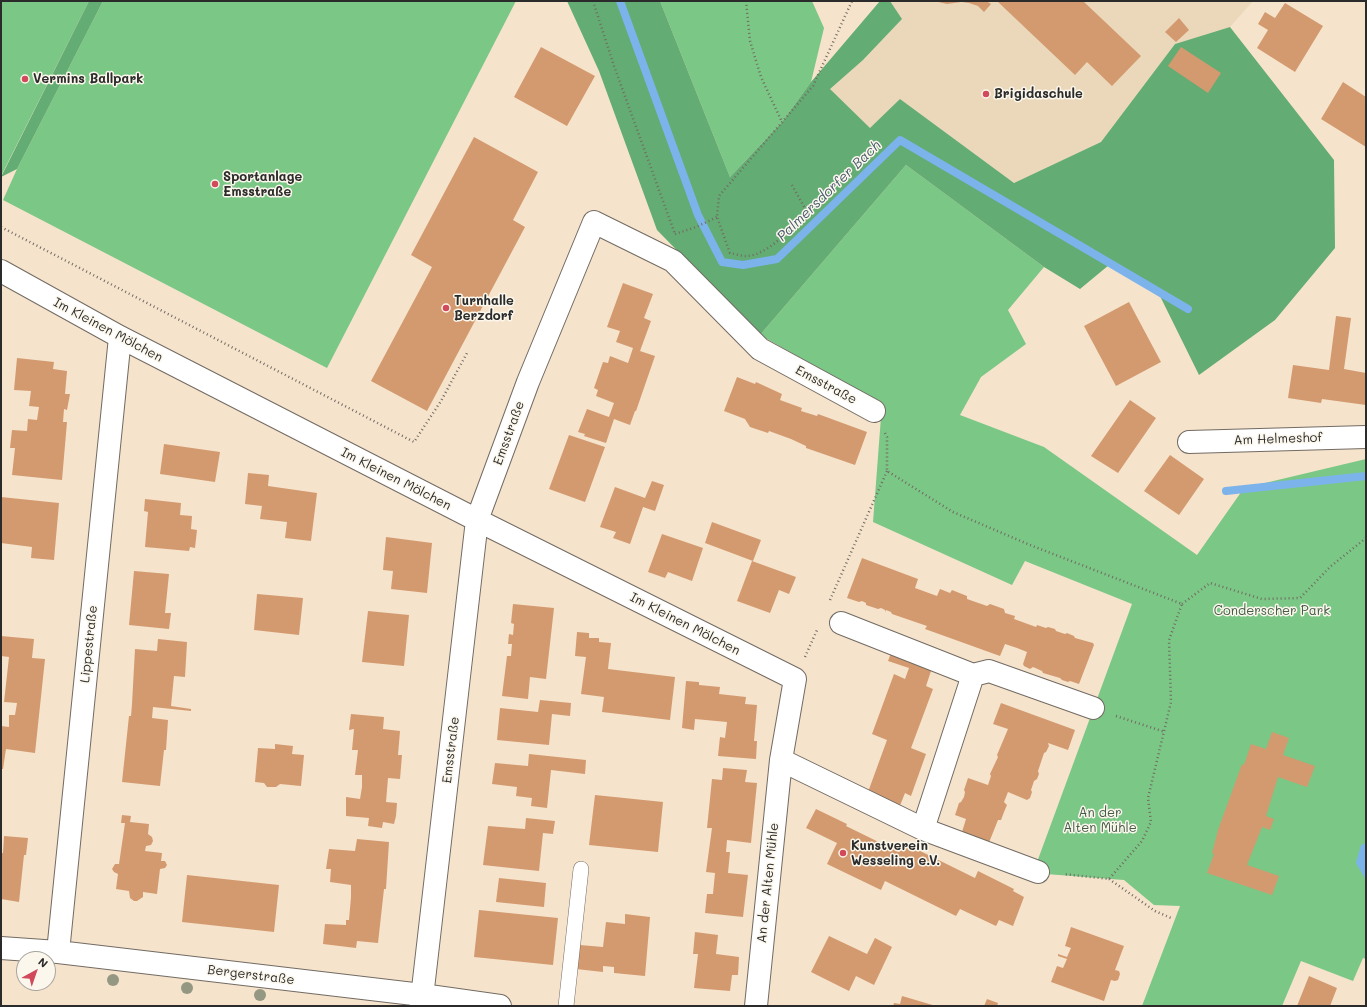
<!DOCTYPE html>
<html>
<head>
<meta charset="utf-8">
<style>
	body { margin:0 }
	#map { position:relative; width:1367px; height:1007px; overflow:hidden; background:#f6e3cc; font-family:Mali,sans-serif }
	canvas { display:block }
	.frame { position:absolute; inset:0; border:2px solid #2b2b2b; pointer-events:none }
	.north { position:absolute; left:16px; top:951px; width:40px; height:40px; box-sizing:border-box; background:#fbf7ec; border:1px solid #a8a59f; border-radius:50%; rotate:40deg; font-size:11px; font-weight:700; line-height:16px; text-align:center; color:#2b2b2b }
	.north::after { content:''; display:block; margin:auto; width:14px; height:18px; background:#d1495b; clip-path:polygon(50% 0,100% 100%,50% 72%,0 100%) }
</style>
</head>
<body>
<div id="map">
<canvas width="1367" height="1007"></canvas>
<div class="frame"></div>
<div class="north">N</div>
</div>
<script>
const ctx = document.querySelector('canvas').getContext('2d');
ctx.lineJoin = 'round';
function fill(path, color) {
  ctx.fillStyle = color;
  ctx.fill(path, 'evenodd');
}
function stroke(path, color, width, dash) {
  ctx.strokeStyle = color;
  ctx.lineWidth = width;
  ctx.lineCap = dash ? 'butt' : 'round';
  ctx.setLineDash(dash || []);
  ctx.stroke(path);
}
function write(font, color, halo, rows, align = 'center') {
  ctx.font = font + ' Mali,sans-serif';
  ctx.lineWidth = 3;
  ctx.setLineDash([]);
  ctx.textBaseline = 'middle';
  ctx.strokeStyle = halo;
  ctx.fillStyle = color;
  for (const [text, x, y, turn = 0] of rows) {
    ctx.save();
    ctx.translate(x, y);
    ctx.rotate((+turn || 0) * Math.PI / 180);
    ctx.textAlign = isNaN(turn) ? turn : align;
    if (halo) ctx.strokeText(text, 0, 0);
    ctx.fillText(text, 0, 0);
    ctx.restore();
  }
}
const built = new Path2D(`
	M890 1H1253L1230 27 1175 44 1101 142 1014 183 900 99 870 129 829 89 863 60 902 19Z`);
const green = new Path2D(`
	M1 1H89L1 176Z
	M103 1H516L327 368 3 200 17 169Z
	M660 1H812L824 28 811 82 782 122 730 177Z
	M906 165 1044 267 1008 310 1026 344 981 377 960 415 1044 447 1197 555 1244 488 1366 459V959L1363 958 1353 981 1301 961 1282 1006H1142L1180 906 1154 905 1124 880 1033 873 1132 604 1025 561 1012 585 873 522 882 404 760 335Z`);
const forest = new Path2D(`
	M89 1H103L17 169 1 177Z
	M567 1H660L730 177 782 122 811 82 880 1H890L902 19 863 60 830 89 870 128 900 99 1014 183 1101 142 1175 44 1230 27 1334 160 1335 248 1275 320 1199 375 1159 294 1109 265 1080 289 1044 267 906 165 760 335 657 230 599 71Z`);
const water = new Path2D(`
	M1366 843V880L1356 863 1361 845Z`);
const stream = new Path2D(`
	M620 1 698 215 722 262 743 265 777 259 900 140 1188 309
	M1226 491 1366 476`);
const building = new Path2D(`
	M934 1H962L961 2 947 4Z
	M962 1H989L988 2 991 4 984 12 978 6 969 3 962 2Z
	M997 1H1083L1141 56 1112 86 1087 62 1075 75Z
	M1285 3 1323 26 1295 72 1257 48 1268 30 1258 24 1265 12 1275 18Z
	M1179 18 1189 30 1176 42 1165 32Z
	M541 47 595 76 567 126 514 97Z
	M1181 47 1221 73 1208 93 1168 66Z
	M1343 82 1366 97V147L1321 119Z
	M474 137 538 172 513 220 525 227 427 411 371 381 432 267 411 255Z
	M623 283 653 294 644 318 651 321 640 351 655 356 636 411H635L630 425 614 419 606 443 584 436 585 434 578 432 587 409 609 417 614 403 596 396 598 390 594 388 603 362 608 363 610 356 628 363 633 348 616 342 620 331 607 327Z
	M1129 302 1161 362 1116 386 1084 326Z
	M1336 316 1351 318 1344 369 1366 373V405L1322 399 1321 403 1288 398 1293 365 1329 370Z
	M17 358 54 362 53 369 67 371 65 394H70L67 410 64 409 63 422H67L62 480 12 475 15 448H10L12 430 27 431 28 419 37 420 39 407 29 406 31 391 14 390Z
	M737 377 755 384 756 382 782 394 780 400 802 408 801 411 817 416 818 414 867 432 855 465 806 448V446L791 439 769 431 768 433 750 427 745 419 724 411Z
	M1130 400 1156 418 1118 473 1091 456Z
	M569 435 605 447 585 502 549 489Z
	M164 444 220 452 215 482 160 474Z
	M1170 455 1204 479 1179 515 1144 491Z
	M248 473 269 475 268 486 317 493 311 541 285 538 287 522 260 519 262 506 245 504Z
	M652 481 664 485 655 511 643 507 630 544 613 538 616 532 600 527 615 487 645 498Z
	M1 497 59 503 54 560 31 558 32 547 1 543Z
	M145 499 181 503 180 515 192 516 191 529 197 530 195 548 190 547 189 551 145 547 148 512 144 511Z
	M712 522 761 540 753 561 705 543Z
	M662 534 703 548 692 581 668 572 665 578 648 572Z
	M386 537 432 543 427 593 391 589 393 571 383 570Z
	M862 558 918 579 915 588 937 596 940 589 950 593 952 590 967 596V599L987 606 990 604 1004 609 1005 613 1015 616 1014 619 1036 627 1037 625 1046 628 1048 627 1055 629 1056 631 1065 634 1067 633 1074 636 1075 638 1093 643 1094 645 1079 684 1070 681 1068 682 1062 680 1060 678 1043 673 1042 671 1033 667 1030 669 1024 666 1023 664 1027 652 1017 648 1005 644 1000 656 925 629 927 626 892 614 891 612 886 610V612L885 610 881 608 878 609 866 605V603L862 601 859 602 847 598Z
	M752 561 796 577 789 594 779 590 770 613 737 601Z
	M134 571 169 574 165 613H171L169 629 129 625Z
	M257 594 303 598 299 635 254 630Z
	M513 604 554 608 546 679 530 677 528 699 502 696 507 656H511L512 644H508L509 634 513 635 514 624 511 623Z
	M368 611 409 615 404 666 362 662Z
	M577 632 589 633V638H599V642L611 643 608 669 675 677 670 720 602 712 604 697 581 694 586 657 575 656Z
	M1 636 34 639 32 658 45 659 35 753 6 749 3 769H1V726L9 727V715H15L17 703 4 702 9 657 1 656Z
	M158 639 187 642 185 677 174 676 171 706 191 709V711L153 707 152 718 168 720 166 750H164L160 786 122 782 129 716H131L132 704 135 649 157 651Z
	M892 650 933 665 926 686 933 689 911 748 926 754 911 796 905 793 899 808 868 792 887 740 872 734 894 674 905 679 909 668 888 661Z
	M686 681 699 682V685L720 687 719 694 746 697 745 704 757 705 754 741H757L756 759 718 756 720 737 725 738 727 722 695 719 694 730 682 728Z
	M540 700 571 703 570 716 552 714 549 745 497 740 500 708 538 712Z
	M1001 703 1075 730 1068 750 1048 743 1049 746 1046 752 1044 753 1038 771 1039 774 1037 779 1034 781 1031 790 1032 792 1030 798 1027 800 1008 792 1004 802 1007 805 1004 812 1001 820H998L988 845 962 832 966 819 955 815 959 803 961 802 964 797 965 792 964 790 968 778 988 785 991 776 990 774 998 757 997 755 1008 729 993 724Z
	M351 714 384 717 383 729 400 731 398 755H402L400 779 388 778 386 802 397 803 396 816 394 824 383 822 382 828 368 826 369 818 346 816V797L360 799 362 787V775H355L358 750H352L354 729 349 730Z
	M1272 732 1289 738 1283 755 1315 766 1307 787 1278 777 1266 816 1274 819 1270 830 1262 827 1247 865 1279 876 1272 895 1207 873 1214 854 1212 853 1218 830 1242 764 1244 765 1251 744 1266 749Z
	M275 744 293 746 292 754 304 755 301 786 280 784 276 787H267L264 783 255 782 258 748 275 749Z
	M529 754 586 760 585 774 551 770 547 808 531 806 532 798 516 796 517 787 492 784 495 763 528 766Z
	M723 768 747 770 745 782 757 783 751 843 727 840 726 852H730L728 873 748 875 743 917 705 913 707 894H713L715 873 706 872 712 828H707L712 779 722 780Z
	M595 795 663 802 658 852 589 845Z
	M816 809 847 824 846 826 899 852 904 843 975 878 978 871 1014 889 1013 891 1024 897 1013 926 999 920 996 926 960 909 956 916 885 881 881 890 827 864 837 843 806 828Z
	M122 815 131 816 130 822 149 824 148 834 152 837 153 841 151 845 146 846 145 851 162 853 161 861H165L167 865 165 868 160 869 157 894 143 892V897L137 901H134L130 898 129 891 116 889 118 874 114 872 112 869 115 864H119L125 823H121Z
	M526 818 555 821 553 834 543 833 539 871 483 865 488 826 525 829Z
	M4 836 28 838 26 855H24L19 902 1 899V853H3Z
	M357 839 389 842 386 889H384L378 943 357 941 356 948 323 944 325 924 346 925V920H349L351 897V885L330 882 331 869H326L329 849 355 851Z
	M187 875 279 885 274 932 182 922Z
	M499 878 546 883 544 907 496 902Z
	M479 910 558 918 553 965 474 957Z
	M625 914 650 917 645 976 614 973V967L603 966V972L576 969 580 945 603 947 606 922 625 924Z
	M1071 927 1124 946 1115 970 1119 971 1120 974 1118 980 1115 981 1111 980 1104 1001 1051 982 1057 966 1063 968 1067 959 1058 956V954L1067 957 1071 948 1065 946Z
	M695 932 718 935 716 954 739 957 738 975H732L730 991 694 988 698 954H693Z
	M829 936 867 954 875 938 892 947 874 985 856 976 849 991 811 972Z
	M1309 976 1337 988 1330 1006H1297Z
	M902 996 936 1006H893L894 1003 900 1004Z
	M987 999 998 1003 997 1006H984Z`);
const path = new Path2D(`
	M593 1 614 66 675 234
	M746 1 750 41 761 77 782 122
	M792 185 807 212C793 227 767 256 746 256 741 256 735 254 730 253L717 217 719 196 813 86 852 1
	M1 227 414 442 441 401 467 353
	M675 234 696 227 717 217
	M885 433 887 437V471L953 512 1030 545 1182 604 1169 640 1171 702 1148 798 1151 822 1142 841 1109 879 1063 874
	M830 600 887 471
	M1182 604 1210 583 1262 599 1300 598 1331 566 1366 538
	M805 657 817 630
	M1116 716 1165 732
	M1109 879 1155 911 1171 918`);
const lane = new Path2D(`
	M566 1006 581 869`);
const street = new Path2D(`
	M1 271 120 337 477 520 795 679 781 760 756 1006
	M1189 442 1366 437
	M841 623 973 675 989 671 1093 708
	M781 760 923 829 1038 872
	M923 829 973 675
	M1 948 58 952 422 995 500 1006
	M58 952 120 337
	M421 1006 477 520 528 382 594 222 673 261 760 349 874 411`);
const trees = [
	[113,980],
	[187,988],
	[260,995]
];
const markers = [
	[25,79,4,"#d1495b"],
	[986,94,4,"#d1495b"],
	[215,184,4,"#d1495b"],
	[446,308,4,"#d1495b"],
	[843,853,4,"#d1495b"]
];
const poiNames = [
	["Vermins Ballpark",33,79],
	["Brigidaschule",994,94],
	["Sportanlage",223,177],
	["Emsstraße",223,192],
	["Turnhalle",454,301],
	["Berzdorf",454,316],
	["Kunstverein",851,846],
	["Wesseling e.V.",851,861]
];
const streetNames = [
	["Im Kleinen Mölchen",108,330,28],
	["Emsstraße",826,385,28],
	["Emsstraße",509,433,-70],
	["Am Helmeshof",1278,439,-2],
	["Im Kleinen Mölchen",396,479,27],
	["Im Kleinen Mölchen",685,624,27],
	["Lippestraße",89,644,-84],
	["Emsstraße",451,750,-83],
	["An der Alten Mühle",768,883,-84],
	["Bergerstraße",251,975,7]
];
const parkNames = [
	["Conderscher Park",1272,611],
	["An der",1100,813],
	["Alten Mühle",1100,828]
];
const waterNames = [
	["Palmersdorfer Bach",829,191,-44]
];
fill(built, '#ebd8ba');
fill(green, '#7ac786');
fill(forest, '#63ac73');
fill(water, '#7cb3eb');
stroke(stream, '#7cb3eb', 8);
fill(building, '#d39a6f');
stroke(lane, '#726b63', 16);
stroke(street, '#726b63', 24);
stroke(path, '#726b63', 2.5, [1, 3]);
stroke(lane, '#fff', 15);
stroke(street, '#fff', 22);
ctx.fillStyle = '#949882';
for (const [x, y] of trees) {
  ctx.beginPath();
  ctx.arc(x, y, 6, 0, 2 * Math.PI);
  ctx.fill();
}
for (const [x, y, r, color] of markers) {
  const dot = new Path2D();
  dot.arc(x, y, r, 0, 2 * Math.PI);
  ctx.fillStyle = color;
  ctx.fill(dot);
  stroke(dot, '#fbf7ec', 1.5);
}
write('bold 13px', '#2b2b2b', '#fbf7ec', poiNames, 'left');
write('13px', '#2b2b2b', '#fbf7ec', streetNames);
write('13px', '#435a46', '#fbf7ec', parkNames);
write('italic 14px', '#475b6e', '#fbf7ec', waterNames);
</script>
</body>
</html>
